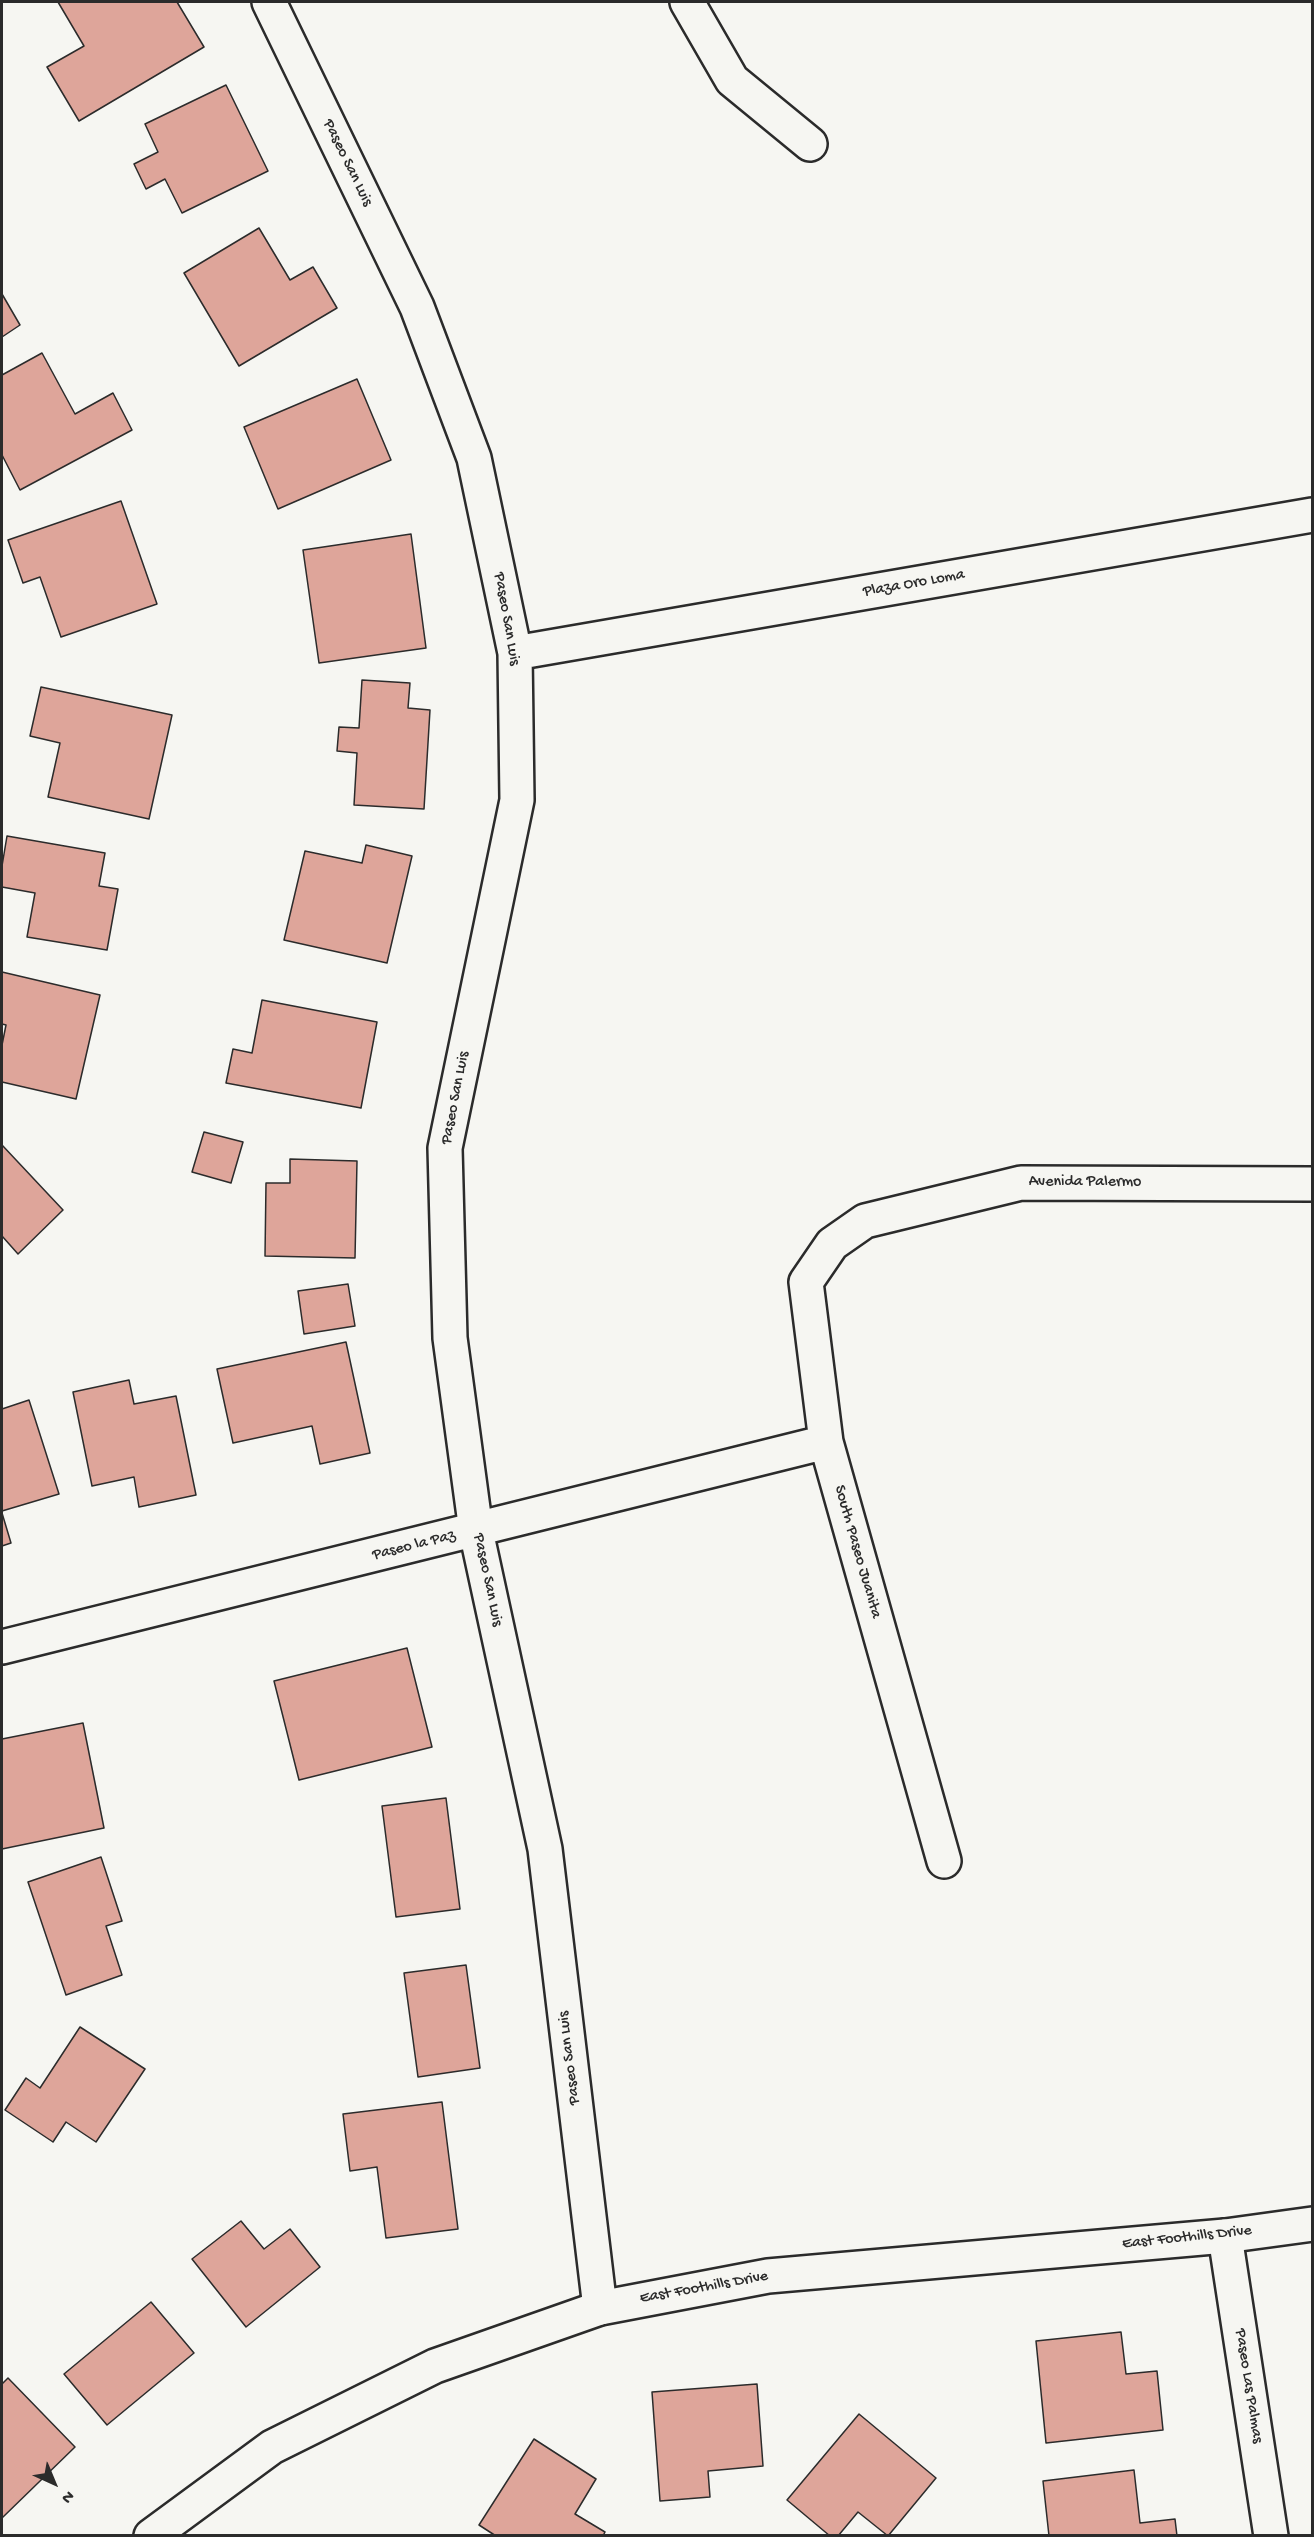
<!DOCTYPE html>
<html>
<head>
<meta charset="utf-8">
<style>
	body { margin:0 }
	#map { position:relative; width:1314px; height:2537px; overflow:hidden; background:#f6f6f2; font-family:"Gochi Hand",sans-serif }
	canvas { display:block }
	.frame { position:absolute; inset:0; border:3px solid #2b2b2b; pointer-events:none }
	.north { position:absolute; left:24px; top:2453px; width:60px; height:60px; -webkit-text-stroke:4px #f6f6f2; paint-order:stroke; rotate:136deg; font-size:16px; font-weight:700; line-height:24px; text-align:center; color:#2b2b2b }
	.north::after { content:''; display:block; margin:auto; width:21px; height:27px; background:#2b2b2b; clip-path:polygon(50% 0,100% 100%,50% 72%,0 100%) }
</style>
</head>
<body>
<div id="map">
<canvas width="1314" height="2537"></canvas>
<div class="frame"></div>
<div class="north">N</div>
</div>
<script>
const ctx = document.querySelector('canvas').getContext('2d');
ctx.lineJoin = 'round';
function fill(path, color) {
  ctx.fillStyle = color;
  ctx.fill(path, 'evenodd');
}
function stroke(path, color, width, dash) {
  ctx.strokeStyle = color;
  ctx.lineWidth = width;
  ctx.lineCap = dash ? 'butt' : 'round';
  ctx.setLineDash(dash || []);
  ctx.stroke(path);
}
function write(font, color, halo, rows, align = 'center') {
  ctx.font = font + ' "Gochi Hand",sans-serif';
  ctx.lineWidth = 4.5;
  ctx.setLineDash([]);
  ctx.textBaseline = 'middle';
  ctx.strokeStyle = halo;
  ctx.fillStyle = color;
  for (const [text, x, y, turn = 0] of rows) {
    ctx.save();
    ctx.translate(x, y);
    ctx.rotate((+turn || 0) * Math.PI / 180);
    ctx.textAlign = isNaN(turn) ? turn : align;
    if (halo) ctx.strokeText(text, 0, 0);
    ctx.fillText(text, 0, 0);
    ctx.restore();
  }
}
const building = new Path2D(`
	M58 2H177L204 47 79 121 47 67 84 46Z
	M226 85 268 171 182 213 165 179 146 189 134 164 158 152 145 124Z
	M259 228 290 280 313 267 337 308 239 366 184 273Z
	M2 294 20 325 2 337Z
	M42 353 75 414 113 393 132 430 20 490 2 455V375Z
	M357 379 391 460 278 509 244 427Z
	M121 501 157 604 61 637 40 577 23 583 8 540Z
	M411 534 426 648 319 663 303 550Z
	M362 680 410 683 408 708 430 710 424 809 354 805 357 753 337 751 339 727 359 728Z
	M41 687 172 715 149 819 48 797 60 743 30 736Z
	M7 836 105 853 99 886 118 889 107 950 27 937 35 893 2 887V866Z
	M366 845 412 856 387 963 284 940 305 851 362 863Z
	M2 972 100 995 76 1099 2 1082V1045L6 1025 2 1024Z
	M262 1000 377 1022 361 1108 226 1083 233 1049 252 1053Z
	M204 1132 243 1142 231 1183 192 1172Z
	M2 1145 63 1210 18 1254 2 1236Z
	M290 1159 357 1161 355 1258 265 1256 266 1183H290Z
	M348 1284 355 1326 304 1334 298 1291Z
	M346 1342 370 1453 320 1464 312 1426 233 1443 217 1369Z
	M129 1380 134 1404 176 1396 196 1495 139 1507 134 1477 92 1486 73 1392Z
	M29 1400 59 1494 2 1511V1409Z
	M2 1513 11 1543 2 1546Z
	M407 1648 432 1747 299 1780 274 1681Z
	M83 1723 104 1828 2 1849V1739Z
	M446 1798 460 1909 396 1917 382 1806Z
	M101 1857 122 1921 106 1926 122 1975 66 1995 28 1882Z
	M466 1965 480 2068 418 2077 404 1973Z
	M80 2027 145 2069 96 2142 66 2122 53 2142 5 2110 26 2078 40 2088Z
	M442 2102 458 2229 386 2238 377 2167 350 2171 343 2114Z
	M241 2221 264 2249 290 2229 320 2267 246 2327 192 2259Z
	M151 2302 194 2353 107 2425 64 2374Z
	M1121 2332 1126 2374 1157 2371 1163 2430 1046 2443 1036 2341Z
	M8 2378 75 2447 2 2518V2384Z
	M757 2384 763 2466 708 2471 710 2497 660 2501 652 2392Z
	M859 2414 936 2478 888 2536 858 2512 838 2536H830L787 2500Z
	M534 2439 596 2479 575 2514 605 2532 603 2536H496L479 2525Z
	M1134 2470 1140 2523 1175 2519 1177 2536H1049L1043 2481Z`);
const minor = new Path2D(`
	M269 2 417 307 474 458 515 653 517 800 445 1148 450 1338 476 1531 545 1849 600 2308
	M687 2 732 80 810 144
	M515 653 1312 515
	M2 1647 826 1442
	M944 1861 826 1442 806 1282 832 1244 865 1221 1021 1183 1312 1184
	M1225 2236 1271 2536`);
const tertiary = new Path2D(`
	M151 2536 272 2447 435 2366 600 2308 768 2276 1225 2236 1312 2224`);
const streetNames = [
	["Paseo San Luis",347,163,64],
	["Plaza Oro Loma",914,584,-10],
	["Paseo San Luis",506,619,80],
	["Paseo San Luis",456,1098,-79],
	["Avenida Palermo",1085,1183],
	["Paseo la Paz",414,1546,-14],
	["South Paseo Juanita",857,1552,74],
	["Paseo San Luis",487,1580,78],
	["Paseo San Luis",570,2058,-97],
	["East Foothills Drive",1187,2238,-6],
	["East Foothills Drive",704,2288,-10],
	["Paseo Las Palmas",1248,2386,81]
];
fill(building, '#dea59a');
stroke(building, '#2b2b2b', 1.5);
stroke(minor, '#2b2b2b', 38);
stroke(tertiary, '#2b2b2b', 38);
stroke(minor, '#f6f6f2', 33);
stroke(tertiary, '#f6f6f2', 33);
write('16px', '#2b2b2b', '#f6f6f2', streetNames);
</script>
</body>
</html>
